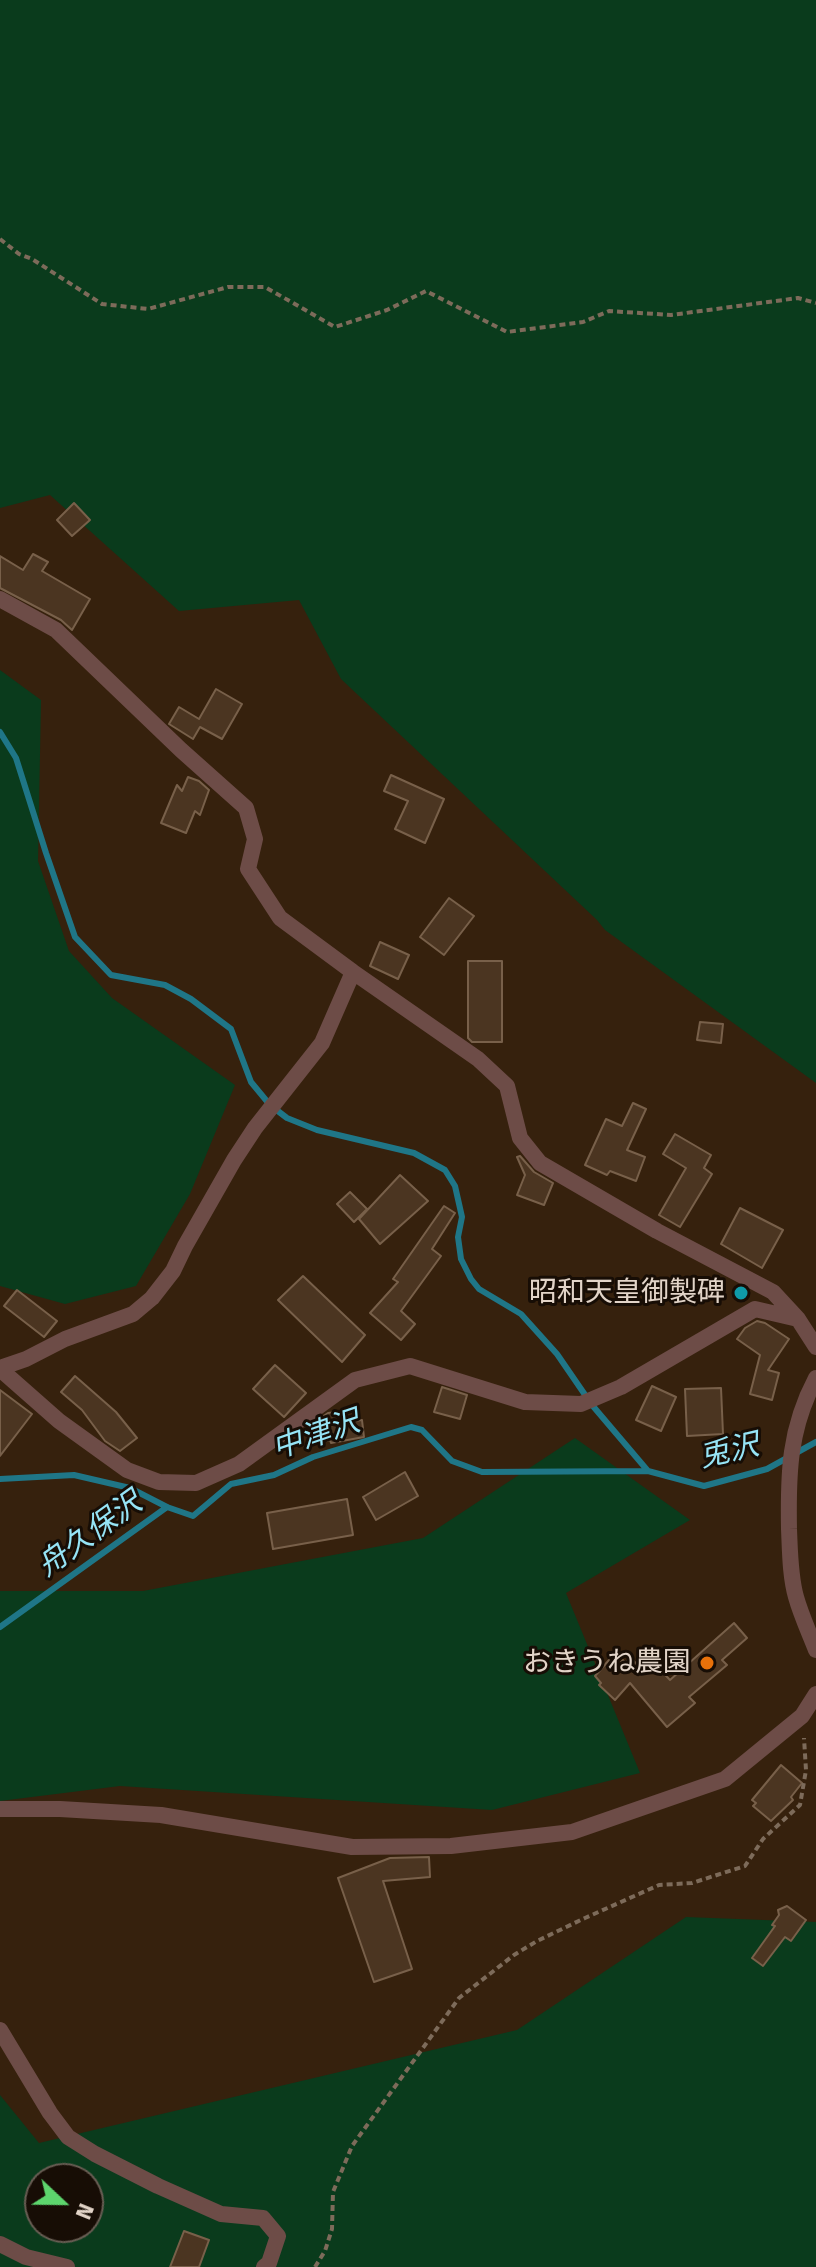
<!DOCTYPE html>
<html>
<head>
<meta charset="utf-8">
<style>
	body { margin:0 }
	#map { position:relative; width:816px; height:2267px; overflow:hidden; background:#36210d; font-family:"Fira Sans",sans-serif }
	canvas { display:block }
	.north { position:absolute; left:24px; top:2163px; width:80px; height:80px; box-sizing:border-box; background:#170d05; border:2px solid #685d53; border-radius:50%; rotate:112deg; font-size:22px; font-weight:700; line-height:32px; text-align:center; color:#e2d4c8 }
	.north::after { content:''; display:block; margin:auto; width:28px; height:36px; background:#5dd56d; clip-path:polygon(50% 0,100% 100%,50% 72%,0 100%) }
</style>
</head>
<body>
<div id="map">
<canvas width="816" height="2267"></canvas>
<div class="north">N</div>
</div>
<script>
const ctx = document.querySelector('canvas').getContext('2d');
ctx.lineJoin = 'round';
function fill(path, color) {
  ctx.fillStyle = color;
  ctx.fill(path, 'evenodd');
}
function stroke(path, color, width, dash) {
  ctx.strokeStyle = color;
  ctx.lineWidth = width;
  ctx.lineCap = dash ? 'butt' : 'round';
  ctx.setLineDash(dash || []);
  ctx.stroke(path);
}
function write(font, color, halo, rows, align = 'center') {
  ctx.font = font + ' "Fira Sans","Noto Sans JP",sans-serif';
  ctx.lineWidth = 6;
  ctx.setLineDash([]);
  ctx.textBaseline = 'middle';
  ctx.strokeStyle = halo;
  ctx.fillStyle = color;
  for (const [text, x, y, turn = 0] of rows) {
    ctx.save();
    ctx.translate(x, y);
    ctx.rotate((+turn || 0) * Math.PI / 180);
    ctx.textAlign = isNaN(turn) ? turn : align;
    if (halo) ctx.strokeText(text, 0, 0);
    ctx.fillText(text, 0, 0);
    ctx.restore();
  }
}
const green = new Path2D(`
	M0 0H816V1083L605 930 597 920 341 679 299 600 179 611 50 495 0 508Z
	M0 670 41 700 38 861 69 951 112 998 235 1085 190 1194 136 1286 65 1304 0 1286Z
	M575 1438 690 1520 566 1593 640 1773 492 1810 120 1786 0 1801V1591H143L423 1538Z
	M686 1917 816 1922V2267H0V2095L39 2143 517 2030ZM40 2179H88V2227H40Z`);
const stream = new Path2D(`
	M0 732 16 758 46 853 75 937 111 975 165 985 191 999 231 1029 251 1082 270 1105 287 1118 317 1130 414 1153 445 1170 455 1186 462 1217 458 1237 461 1259 471 1279 479 1289 521 1314 557 1354 592 1405 648 1471
	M0 1479 74 1475 130 1488 167 1507 193 1516 231 1484 274 1475 313 1457 411 1427 422 1430 452 1461 482 1472 648 1471 704 1486 767 1469 816 1442
	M0 1627 167 1507`);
const building = new Path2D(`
	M74 503 90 520 72 536 57 520Z
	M33 554 48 562 42 571 90 599 72 630 61 620 0 588V556L23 570Z
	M216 689 242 704 222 739 200 727 193 739 169 724 179 707 199 719Z
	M391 775 444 799 425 843 395 829 408 801 384 791Z
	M188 777 199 781 209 790 200 815 195 811 186 833 161 823 177 785 182 791Z
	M449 898 474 916 444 955 420 937Z
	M380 942 409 955 398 979 370 966Z
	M468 961H502V1042H472L468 1038Z
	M700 1022 723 1024 721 1043 697 1040Z
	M633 1103 646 1109 627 1150 645 1157 636 1181 610 1171 607 1175 585 1165 606 1119 622 1126Z
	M675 1134 711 1155 704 1168 712 1174 680 1227 659 1215 686 1168 663 1154Z
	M520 1156 534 1172 553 1183 544 1205 517 1195 525 1175 517 1157Z
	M400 1175 428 1201 380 1244 359 1219Z
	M350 1192 367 1209 354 1222 337 1204Z
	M444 1206 455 1213 432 1249 441 1256 401 1311 415 1324 401 1340 370 1313 398 1282 393 1279Z
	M740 1208 783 1230 762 1268 721 1244Z
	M303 1276 365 1335 342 1362 278 1300Z
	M17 1290 57 1321 44 1337 4 1306Z
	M757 1321 765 1323 789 1339 768 1370 779 1373 772 1400 750 1394 760 1355 737 1339 745 1328Z
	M275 1365 306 1393 284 1417 253 1389Z
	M75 1376 116 1412 137 1438 120 1451 105 1441 82 1410 61 1392Z
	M652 1386 676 1397 661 1431 636 1420Z
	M442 1387 467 1395 460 1419 434 1412Z
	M721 1388 723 1434 687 1436 685 1389Z
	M0 1390 32 1414 0 1456Z
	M344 1411 346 1422 362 1420 364 1437 331 1443 330 1440 326 1441 322 1417 328 1413Z
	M405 1472 418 1496 376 1520 363 1497Z
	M347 1499 353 1535 273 1549 267 1513Z
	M734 1623 747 1638 722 1660 727 1665 689 1697 695 1703 667 1727 630 1683 615 1700 599 1685 601 1683 595 1676 609 1660 617 1667 623 1660 625 1663 631 1658 643 1671 653 1662 670 1680Z
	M781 1765 802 1783 791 1797 793 1800 771 1821 753 1806 756 1803 752 1800Z
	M429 1857 430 1877 383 1881 412 1969 374 1982 338 1878 390 1858Z
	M787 1906 806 1920 791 1941 785 1937 763 1966 752 1958 775 1926 772 1925 779 1915 778 1910Z
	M184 2231 209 2240 199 2267H170Z`);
const path = new Path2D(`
	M0 239 19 254 32 259 102 304 148 309 228 287H265L335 327 387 310 426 291 507 332 583 322 609 311 671 315 798 298 816 303
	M315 2267 325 2251 332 2229 333 2192 352 2146 459 1998 514 1955 537 1941 585 1918 659 1885 692 1883 745 1866 763 1839 800 1805 806 1770 804 1738`);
const minor = new Path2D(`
	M0 599 56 630 181 750 246 808 255 839 248 869 280 918 353 972 478 1059 507 1086 520 1138 540 1163 657 1231 773 1292 798 1319 816 1347
	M0 1368 26 1359 65 1339 133 1314 152 1298 173 1271 185 1246 234 1160 255 1128 322 1043 353 972
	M0 1369 59 1421 127 1470 159 1482 196 1483 239 1464 355 1380 410 1366 525 1402 581 1404 621 1387 755 1309 798 1319
	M816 1378C789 1429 788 1473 789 1529 790 1551 790 1576 796 1597 801 1615 809 1632 816 1650
	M0 1809H60L161 1815 352 1847 451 1846 572 1832 725 1779 802 1716 816 1694
	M0 2030 50 2113 68 2137 95 2154 158 2186 221 2214 263 2218 278 2236 269 2263 264 2267
	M0 2244 26 2257 67 2267`);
const markers = [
	[741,1293,8,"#0f9aa8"],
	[707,1663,8,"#e8710a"]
];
const poiNames = [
	["昭和天皇御製碑",725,1293],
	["おきうね農園",691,1663]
];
const waterNames = [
	["中津沢",316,1436,-19],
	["兎沢",729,1452,-13],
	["舟久保沢",90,1535,-36]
];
fill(green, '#0a3b1c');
stroke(stream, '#1f7687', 6);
fill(building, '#4b3521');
stroke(building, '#78604a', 2);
stroke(path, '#7d6b5a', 4, [6, 4]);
stroke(minor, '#6d4c47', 16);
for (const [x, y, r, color] of markers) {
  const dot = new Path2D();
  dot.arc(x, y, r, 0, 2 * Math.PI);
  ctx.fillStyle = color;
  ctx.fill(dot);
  stroke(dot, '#170d05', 3);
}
write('28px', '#e2d4c8', '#170d05', poiNames, 'right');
write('italic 30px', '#96e4f6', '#170d05', waterNames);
</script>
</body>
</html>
